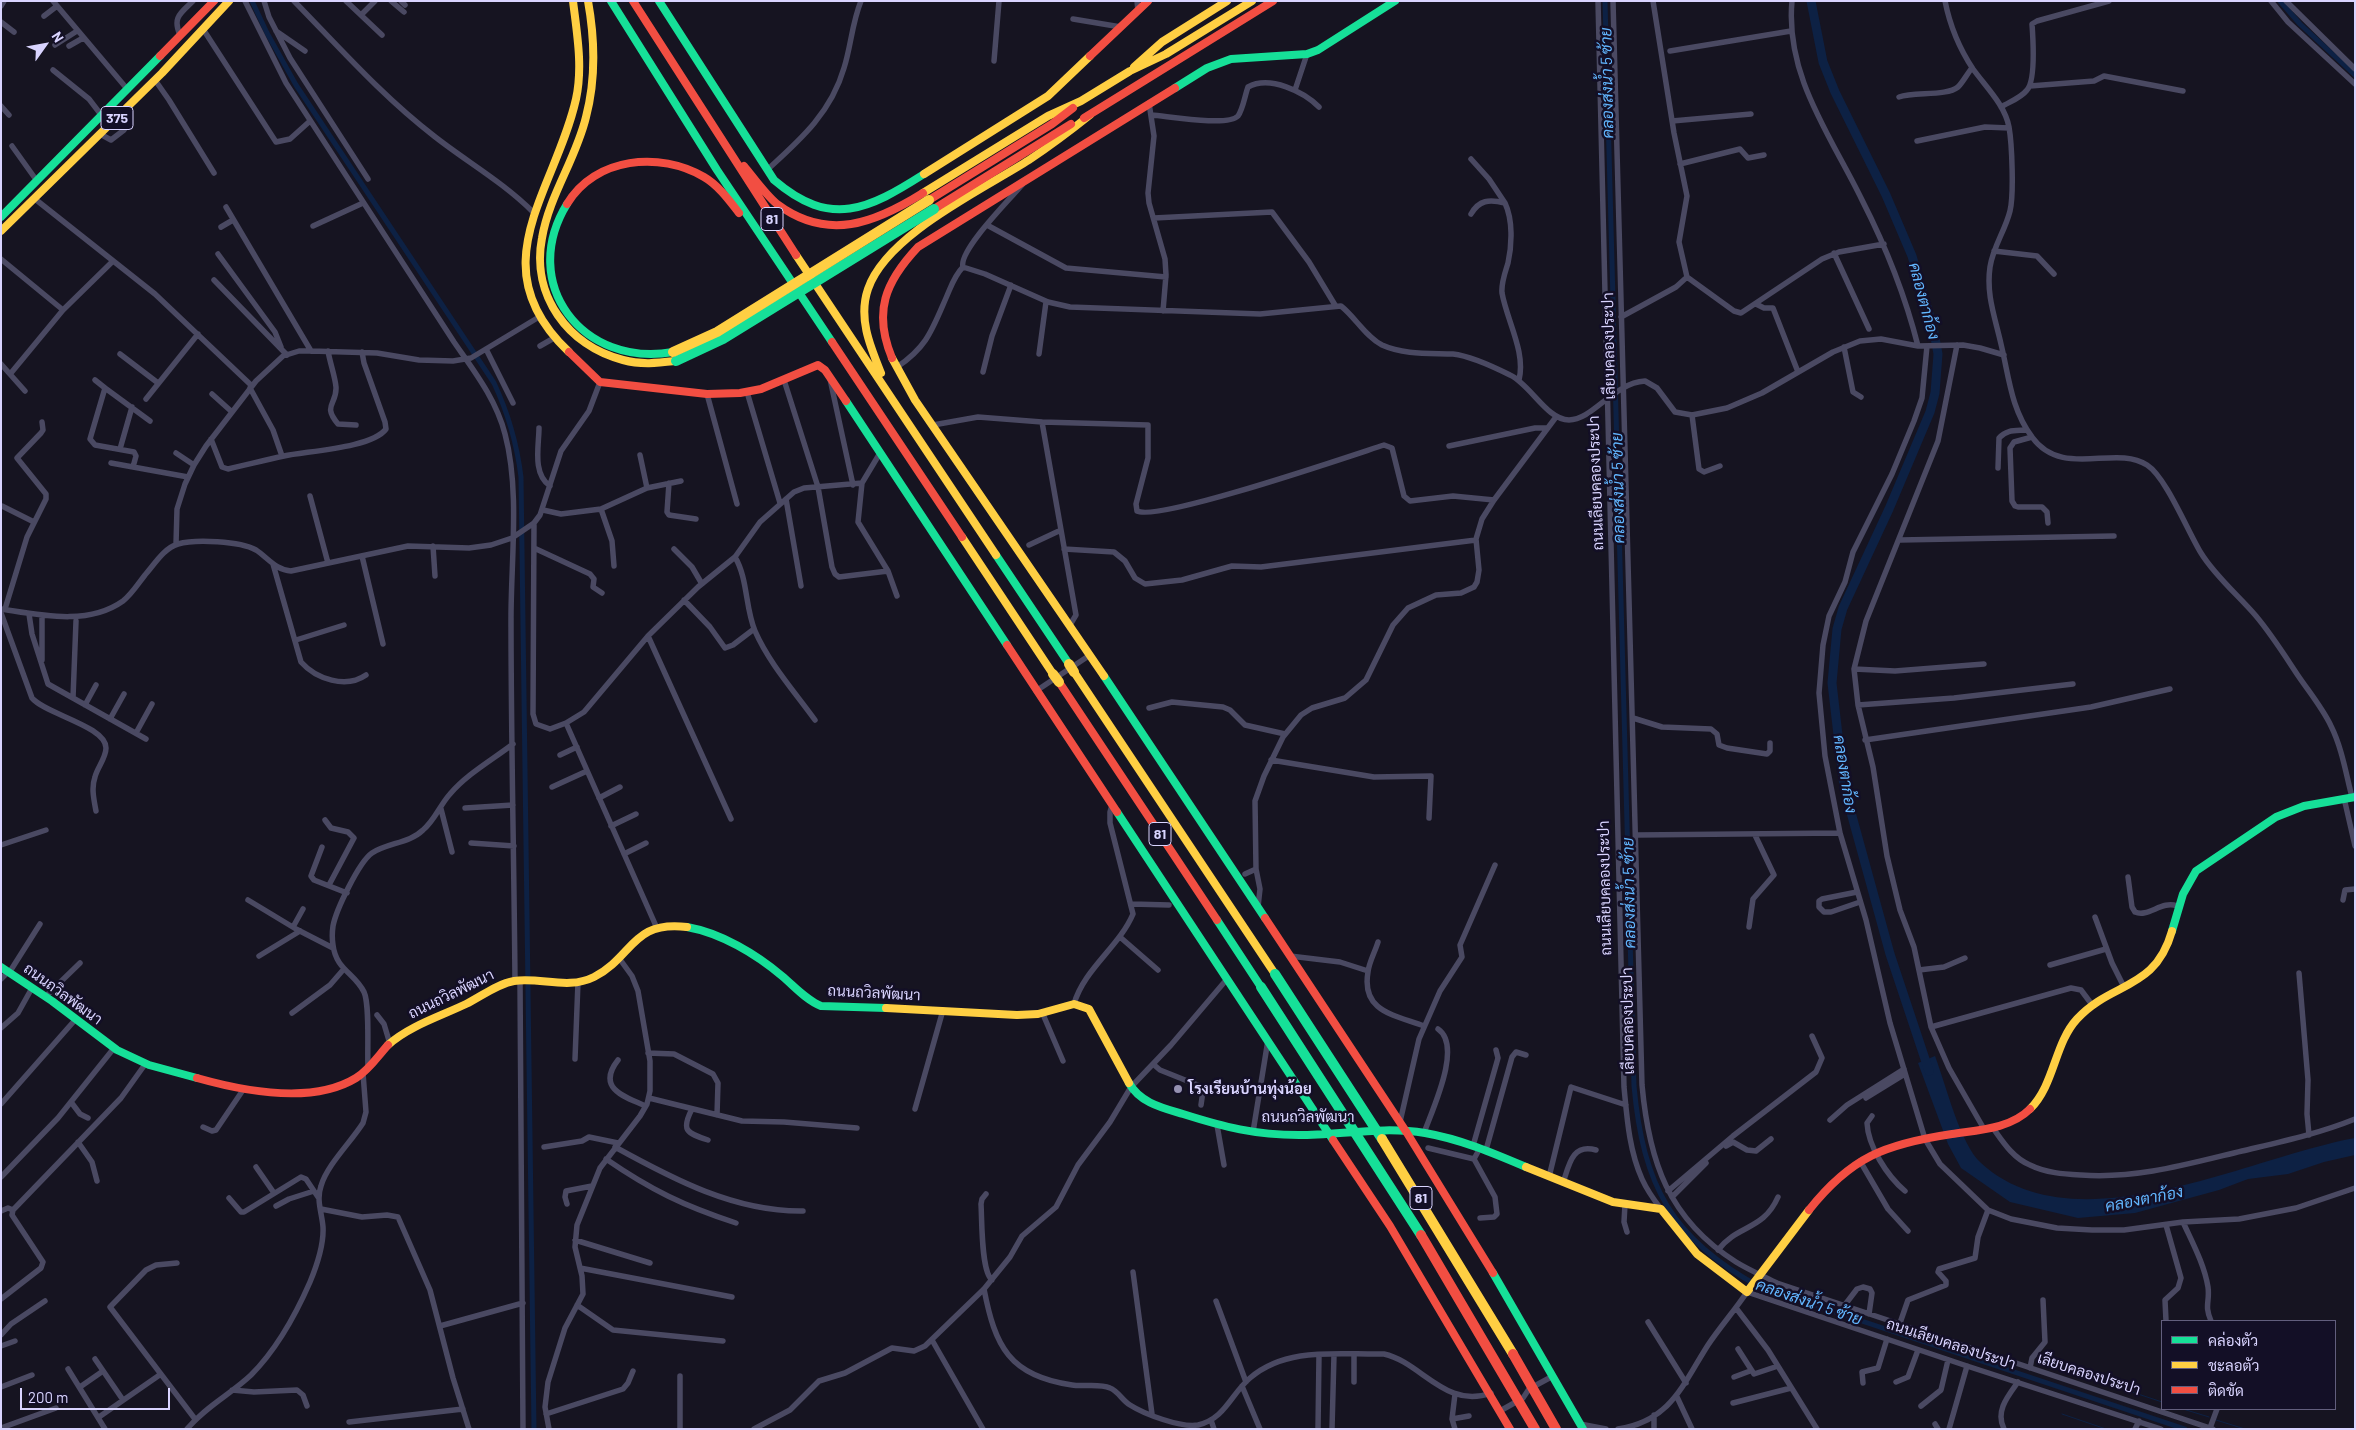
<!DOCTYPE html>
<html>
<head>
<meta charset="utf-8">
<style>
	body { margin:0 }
	#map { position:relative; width:2356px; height:1430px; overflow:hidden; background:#161421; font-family:Barlow,Sarabun,sans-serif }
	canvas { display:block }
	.frame { position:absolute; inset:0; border:2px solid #d9d4ff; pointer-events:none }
	.legend { position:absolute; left:2161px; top:1320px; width:175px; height:90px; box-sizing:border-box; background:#130f26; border:1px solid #625e7d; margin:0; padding:6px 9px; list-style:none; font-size:15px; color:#d9d4ff }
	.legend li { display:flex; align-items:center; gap:10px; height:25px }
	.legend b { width:25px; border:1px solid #625e7d }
	.north { position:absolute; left:20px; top:20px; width:50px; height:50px; -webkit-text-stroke:4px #130f26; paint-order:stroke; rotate:58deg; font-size:14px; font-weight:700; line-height:20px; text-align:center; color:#d9d4ff }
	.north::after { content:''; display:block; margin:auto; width:18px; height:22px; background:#d9d4ff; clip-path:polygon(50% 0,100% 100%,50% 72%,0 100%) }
	.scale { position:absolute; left:20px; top:1388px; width:150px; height:22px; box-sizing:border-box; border:2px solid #d9d4ff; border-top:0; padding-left:6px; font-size:15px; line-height:18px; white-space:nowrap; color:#d9d4ff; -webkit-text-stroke:4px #130f26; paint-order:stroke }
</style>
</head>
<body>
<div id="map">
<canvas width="2356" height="1430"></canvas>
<div class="frame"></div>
<ul class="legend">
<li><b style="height:6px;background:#16e098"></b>คล่องตัว</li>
<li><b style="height:6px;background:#ffcf43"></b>ชะลอตัว</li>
<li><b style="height:6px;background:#f24e42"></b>ติดขัด</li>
</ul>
<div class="north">N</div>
<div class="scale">200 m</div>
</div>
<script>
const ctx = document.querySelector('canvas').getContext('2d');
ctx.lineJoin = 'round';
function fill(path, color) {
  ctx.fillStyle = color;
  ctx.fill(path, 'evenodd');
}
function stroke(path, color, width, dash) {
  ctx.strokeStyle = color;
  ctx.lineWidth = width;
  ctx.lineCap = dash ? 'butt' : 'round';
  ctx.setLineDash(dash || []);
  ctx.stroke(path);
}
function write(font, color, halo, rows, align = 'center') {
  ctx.font = font + ' Barlow,Sarabun,sans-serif';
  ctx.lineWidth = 5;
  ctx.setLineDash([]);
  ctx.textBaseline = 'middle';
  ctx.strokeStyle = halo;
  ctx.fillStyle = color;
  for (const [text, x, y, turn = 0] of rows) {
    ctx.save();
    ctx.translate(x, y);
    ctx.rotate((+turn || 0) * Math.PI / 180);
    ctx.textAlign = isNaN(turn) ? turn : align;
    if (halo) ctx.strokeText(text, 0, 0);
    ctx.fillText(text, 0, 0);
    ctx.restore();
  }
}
const water = new Path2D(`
	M1935 1056C1946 1085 1960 1144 1981 1163 2075 1249 2249 1157 2355 1138V1155L2324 1162 2288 1174 2248 1179 2219 1190 2135 1213 2078 1218 2010 1202 1961 1168 1948 1144 1918 1063Z`);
const stream = new Path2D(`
	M2069 1371 2162 1402
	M2183 1409 2209 1417
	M2062 1414 2106 1429
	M2216 1420 2245 1429`);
const canal = new Path2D(`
	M252 1 267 33 296 85 494 383C508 413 517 444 521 477L534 1429
	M1605 1 1634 1086C1643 1185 1671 1239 1760 1287L2185 1429
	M2280 1 2300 24 2355 75`);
const river = new Path2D(`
	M1811 1 1823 62 1835 92 1886 195 1912 256 1933 327 1938 354 1935 393 1930 412 1889 509 1843 608 1837 629 1832 683 1844 787 1890 954 1929 1071`);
const street = new Path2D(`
	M53 1 128 90
	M245 1 286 83 454 342C474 371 496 399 505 434 520 490 511 560 511 618 511 739 514 860 515 981
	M264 1 269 17 290 58 368 179
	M294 1C339 47 382 96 434 136 467 162 503 182 533 212
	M346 1 382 35
	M391 1 404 12
	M401 1 405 5
	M1137 1 1138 11
	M1598 1 1624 1087C1627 1118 1629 1150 1642 1179 1647 1190 1654 1200 1661 1209
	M1613 1 1642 1085C1649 1161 1668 1219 1736 1262 1749 1270 1763 1276 1777 1283L2213 1429
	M1792 1C1785 76 1831 136 1862 200 1886 247 1905 295 1918 346
	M1945 1C1950 26 1959 48 1973 69 1986 87 2005 105 2009 127 2012 144 2014 195 2010 211 2005 231 1993 247 1990 267 1986 295 1995 317 2001 344 2009 377 2011 409 2032 437 2062 479 2115 444 2147 465 2166 477 2188 532 2201 553 2215 576 2238 595 2256 616 2272 635 2285 656 2299 677 2310 693 2323 709 2331 726 2342 748 2346 774 2352 797
	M2271 1 2288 22 2355 84
	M2286 1 2355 69
	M1 6 4 1
	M361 15 375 1
	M44 16 57 6
	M1073 19 1121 27
	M1 22 14 32
	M203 29 276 142 290 139 310 121
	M276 31 305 51
	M180 35C172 17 181 13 193 1
	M55 45 77 31
	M69 46 83 38
	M1670 51 1791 31
	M994 61 999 1
	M53 70 89 99 102 116
	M155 80 169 100 214 173
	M2030 86 2094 81 2104 76 2183 91
	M1295 90 1307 54
	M1899 97C1915 92 1947 96 1958 87 1963 82 1967 74 1972 68
	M1149 103 1154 136 1148 193 1149 203 1165 259 1166 275 1163 311
	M1 106 9 115
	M2001 107C2009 102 2021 98 2027 90 2036 80 2033 38 2032 24L2037 21 2109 1
	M1152 115C1167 116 1228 127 1238 116 1243 109 1245 95 1248 87 1270 75 1304 92 1319 107
	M1672 121 1751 114
	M100 134 111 140 124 130 129 123 127 107
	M1917 141 1985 127 2009 128
	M12 146 37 181
	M1471 159 1489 179 1505 203
	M1680 164 1740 149 1748 158 1764 155
	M767 170C800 140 831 113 844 68 851 46 852 23 861 1
	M35 199 155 294 252 386
	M226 207 311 351
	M1471 214C1479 200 1489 199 1505 203 1513 220 1512 245 1508 263 1505 273 1501 283 1502 293 1507 321 1526 352 1519 380
	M1154 218 1272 212 1309 262 1335 305
	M987 225 1066 268 1166 277
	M313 226 363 203
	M221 227 233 220
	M1994 251 2037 256 2054 274
	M1834 253 1869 329
	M218 254 275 332 281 347
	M1 259 63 310
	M963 267C958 251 1010 199 1022 185
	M1687 277 1734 311 1741 313 1822 259 1839 252 1884 244
	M214 280 287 355
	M1756 304 1764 308H1773L1798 372
	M1621 317 1676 287 1687 277 1679 242 1687 196 1674 133 1653 1
	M1957 345 1938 441 1866 621 1854 669 1858 705 1873 767 1887 856 1900 910 1914 947 1931 1027 1949 1068 1984 1129
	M540 346 554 338
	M1927 346 1922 398 1914 421 1892 474 1853 552 1845 582 1829 616 1823 645 1819 693 1825 756 1840 833 1866 920 1890 1023 1925 1139 1940 1164 1988 1210 2011 1219 2057 1228 2092 1230H2124L2183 1222 2239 1219 2296 1208 2355 1188
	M1844 347 1853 392 1861 397
	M486 349 513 403
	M328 351C330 363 335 376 336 387 337 405 322 405 338 424L356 425
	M120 354 158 383
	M1039 354 1046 302
	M1 364 25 391
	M897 367C927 347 932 330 946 298 951 287 954 276 963 267L985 274 1048 302 1070 307 1260 314 1341 306C1355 317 1366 337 1382 345 1404 355 1430 353 1453 354 1471 356 1494 367 1510 375 1530 384 1547 420 1569 420 1593 420 1613 383 1645 381L1657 388 1675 412 1692 415 1727 408 1762 393 1833 352 1860 341 1881 339 1918 346 1963 345 1980 348 2004 355
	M983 372 992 336 1011 285
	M11 373 63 310 112 262
	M830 379 853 485
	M95 380 105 388
	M784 380 818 487 832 567 835 574 839 577 888 571 858 522 862 483
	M250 388 273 430 282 456
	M747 392 780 503
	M212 394 232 412
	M707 394 737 504
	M146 399 198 334
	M1692 415 1699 469 1704 472 1720 466
	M1042 422 1148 425V458L1136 504 1137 511C1158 522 1350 456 1384 445L1392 448 1404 496 1410 501 1453 496 1494 500
	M933 425 978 417 1042 422 1076 615 1070 625
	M539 428C539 445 532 474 550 486
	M2032 437 2014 442 2010 448 2012 501 2015 506 2018 507H2042L2047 512 2048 523
	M211 439 222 467 228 469C246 465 265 460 284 456 307 451 372 448 386 429L385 422 364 363 362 352
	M1449 446 1535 428H1547
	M120 449 132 407
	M176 453 194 465
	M640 455 647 488
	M111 463 188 477
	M133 467 136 456 134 452 95 445 90 439 105 388 150 421
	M1998 468 1999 438C2007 429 2016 431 2027 430
	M669 483 667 512 669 515 696 519
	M310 496 328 563
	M786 499 801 586
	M2 506 34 522
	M601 509 612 541 614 566
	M543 510 561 514 601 509 647 488 681 481
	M534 523 533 714 536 724 550 729 566 723 584 712 648 636 698 587 735 557 760 522 794 492 804 488 862 483 880 453
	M1900 540 2114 536
	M176 544 177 509 185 484 194 465 206 446 256 381 283 356 299 351H311L377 353 419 360 453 361 471 358 539 317
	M1029 545 1061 530
	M433 546 435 576
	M534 548 590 574 594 579 593 587 602 593
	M674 549 692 567 702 584
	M1064 549 1114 552 1125 561 1135 578 1145 584 1182 580 1232 566 1261 567 1476 540
	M362 556 383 644
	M735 557C748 579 745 607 755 631 769 663 794 691 815 720
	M273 564 301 662C316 679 346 689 366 675
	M888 571 897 596
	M684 600 710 627 725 648 733 645 754 629
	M1 609C40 615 88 626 123 601 131 595 138 584 145 575 154 565 164 548 178 544 195 539 240 541 256 550 268 558 276 570 291 571L408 546 469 548 491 545 512 538 534 523 540 515 561 451 589 411 600 382
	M5 609 27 537 46 499V494L17 458 41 433 43 430 42 422
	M1 613 32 698C45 714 106 726 106 748 106 758 97 768 95 777 91 788 94 800 96 811
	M29 614 32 634 48 684 146 739
	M648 636 731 819
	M296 640 344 625
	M42 660V617
	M1854 669 1895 671 1984 664
	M1036 691 1090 655
	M73 698 76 621
	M85 705 96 685
	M1858 705 1954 698 2073 684
	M1149 708 1172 702 1223 707 1230 710 1245 725 1285 734
	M1633 718 1662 727 1711 729 1717 734 1719 745 1727 748 1767 754 1770 751V743
	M110 719 124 694
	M566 723 656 926
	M136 733 152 704
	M1865 740 2091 707 2170 689
	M560 755 577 747
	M1271 760 1374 777 1431 776 1429 818
	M552 787 587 771
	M599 798 620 787
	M2344 798 2355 846
	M465 808 513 805
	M441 809 452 852
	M325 820 331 828 348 832 354 838 329 885
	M611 826 636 814
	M1637 835 1840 833
	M471 843 514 846
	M1 845 46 830
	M322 847 311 876 314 880 347 893
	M624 854 646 843
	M1245 874 1256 869
	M2128 877 2132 907 2135 912C2148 918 2162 900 2177 906
	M1857 892 1822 899 1819 901V907L1824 912H1831L1860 902
	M248 900 296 929 333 948
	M2343 900 2345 890 2355 889
	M1132 904 1169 905
	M1258 907 1260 889 1256 869 1255 801 1264 776 1283 737 1301 715 1312 708 1345 698 1366 680 1393 625 1408 608 1436 595 1461 593 1474 587 1477 582 1479 570 1476 539 1482 519 1494 500 1556 417
	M2095 917 2112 963 2124 987
	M293 927 303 909
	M1749 927 1753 899 1774 875 1755 835
	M1120 937 1158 970
	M1378 942C1375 952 1369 962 1368 972 1361 1012 1395 1015 1424 1026
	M259 956 300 931
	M1290 956 1340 962 1368 971
	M2050 965 2106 949
	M1919 970 1944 967 1965 958
	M9 973 40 924
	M2299 973 2308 1080 2307 1114 2309 1135
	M1 979 8 972
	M520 981 523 1429
	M45 997 80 963
	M1074 1004C1084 969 1119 947 1133 914L1110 823V812L1112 805
	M1042 1012 1063 1061
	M292 1013 330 985 343 970
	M377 1015 384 1024 390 1044
	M1931 1027 2071 988 2081 990 2093 1006
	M1 1028 18 1013 32 988
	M648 1053 674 1054 713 1074 718 1083 717 1115
	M575 1059 578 982
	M618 1060C596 1088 624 1097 646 1106
	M1153 1064 1160 1070 1200 1086 1203 1091 1201 1105
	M368 1067C367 1050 370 1005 364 992 355 973 336 970 333 945 332 939 332 933 333 926 336 910 359 862 372 853 387 843 410 843 423 830 435 820 440 805 450 794 467 774 492 760 513 744
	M649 1098 742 1121 784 1122 857 1128
	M1866 1098 1905 1074
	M71 1102 80 1114 88 1118
	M1 1104 75 1020
	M692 1109C681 1130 686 1133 708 1140
	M915 1109 943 1010
	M1872 1116 1867 1123C1868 1146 1887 1176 1905 1191
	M1830 1120 1847 1105 1904 1069
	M1400 1122 1419 1039 1440 991 1462 957 1460 945 1495 865
	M1217 1125 1224 1165
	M203 1127 212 1131 216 1130 243 1090
	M1993 1128C2003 1142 2013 1158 2030 1165 2046 1173 2064 1174 2081 1175 2137 1179 2188 1164 2242 1151 2280 1142 2318 1134 2355 1119
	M1253 1132 1268 1040
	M1424 1133C1432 1110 1463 1046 1438 1029
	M78 1142 92 1162 97 1181
	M1473 1146 1498 1058 1496 1050
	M1726 1146 1733 1142 1747 1150 1756 1151 1771 1139
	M544 1147 582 1141 589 1137 618 1143
	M615 1147C673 1179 735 1212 803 1211
	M1428 1148 1474 1159 1480 1148
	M1486 1150 1512 1057 1516 1052 1526 1055
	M606 1159C651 1190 684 1206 736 1223
	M1474 1159 1495 1197 1497 1214 1494 1217 1480 1218
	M1860 1161 1888 1209 1908 1231
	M256 1167 274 1193
	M1 1177 58 1118 114 1048
	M1549 1177 1571 1087 1626 1105
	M1563 1183C1569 1165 1572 1143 1596 1150
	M1668 1191 1733 1136 1816 1072 1822 1058 1812 1036
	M986 1194 982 1199 981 1204C982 1219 981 1272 992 1280
	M1672 1197 1706 1163
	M229 1198 241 1212H244L301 1177 306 1179 318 1197
	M567 1204 565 1197 566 1191 592 1186
	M1625 1204 1624 1222 1627 1232
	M276 1206 289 1199 314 1191
	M321 1209 362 1217 387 1215 398 1217 430 1290 453 1378 469 1429
	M1 1211 8 1208 13 1210
	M2183 1222C2193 1244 2204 1264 2208 1287 2210 1302 2204 1305 2211 1321
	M2166 1225 2181 1278 2178 1288 2165 1300 2166 1321
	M575 1240 650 1263
	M1718 1250C1738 1224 1763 1231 1778 1197
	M177 1263 156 1265 146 1270 110 1307 195 1419
	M580 1268 732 1297
	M1133 1272 1152 1414
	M984 1289C995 1346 1009 1376 1072 1385 1083 1387 1099 1383 1110 1388 1118 1391 1122 1400 1130 1405 1144 1414 1181 1428 1198 1425 1225 1419 1231 1394 1250 1378 1287 1346 1339 1355 1384 1354 1421 1362 1446 1410 1491 1393
	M1 1299 41 1268 43 1262 12 1215 13 1210 121 1098 146 1063
	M1216 1301 1246 1382
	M577 1305 613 1330 723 1341
	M1844 1306 1857 1289 1863 1287 1870 1289 1872 1293 1869 1314
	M1736 1308 1768 1350 1817 1429
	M1648 1322 1686 1383
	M1900 1323 1908 1300 1946 1285V1281L1938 1272 1939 1269 1975 1258 1978 1237 1988 1210
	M440 1326 523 1303
	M1 1335 11 1324 45 1301
	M932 1340 983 1429
	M1 1346 15 1341
	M1738 1349 1754 1374 1778 1366
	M95 1359 123 1400
	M2030 1368 2032 1358 2045 1342 2043 1300
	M68 1369 105 1429
	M1734 1377 1750 1371
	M1354 1382V1355
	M1896 1382 1908 1377 1918 1350
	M1863 1383 1862 1372 1878 1368 1887 1339
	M1242 1386 1260 1429
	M1 1387 32 1375
	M80 1387 103 1371
	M232 1390 254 1392 297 1390 303 1395 307 1406
	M1455 1394 1452 1419 1455 1429
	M1677 1397 1692 1429
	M1733 1403 1791 1388
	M1921 1406 1941 1390 1948 1360
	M1500 1411 1523 1398 1529 1389 1553 1376
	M546 1414 623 1389 628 1383 633 1371
	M1654 1415V1429
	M99 1417 161 1374
	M1452 1419 1469 1416
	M1211 1420 1214 1429
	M349 1422 463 1409
	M1580 1424 1606 1429
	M1935 1424 1938 1429
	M1 1428 56 1408
	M2210 1428 2217 1409
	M187 1429C205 1407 231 1394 251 1375 276 1350 296 1314 310 1282 317 1265 324 1245 323 1227 322 1213 316 1200 321 1186 327 1165 351 1142 363 1123L366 1112 363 1073
	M549 1429 545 1407 548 1382 565 1328 583 1294 582 1276 575 1247 577 1225 600 1168 640 1116 647 1104 650 1091V1061L638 991 632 976 619 958
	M680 1429V1376
	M754 1429 790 1410 819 1381 845 1373 892 1348 914 1351 925 1346 984 1289 1010 1257 1022 1236 1056 1207 1078 1165 1110 1122 1131 1087 1171 1045 1227 979
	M1318 1429 1319 1355
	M1332 1429 1334 1355
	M1618 1429C1671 1421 1683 1384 1708 1345 1720 1327 1735 1310 1747 1292L1967 1366 2161 1429
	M1949 1429 1967 1366
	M2004 1429C1995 1411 2008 1396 2018 1382
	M2135 1429 2139 1421`);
const fast = new Path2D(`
	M611 1 717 170 832 342
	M659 1 774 180C831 229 869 209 924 174
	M1175 88 1207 68 1231 59 1307 54 1318 50 1395 1
	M567 204C518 284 583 368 673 352
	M1 217 160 56
	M846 401 1007 645
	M996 555 1069 664
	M1104 676 1265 918
	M1117 812 1333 1140
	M1217 920 1261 987
	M687 927C721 933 756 954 782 976 794 986 806 1000 821 1006L886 1008
	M2172 931 2183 894 2196 871 2276 817 2304 806 2355 797
	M1 967 52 1001 117 1050 149 1065 197 1078
	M1129 1083C1140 1103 1163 1108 1183 1114 1224 1127 1255 1135 1299 1135 1340 1135 1383 1126 1425 1133 1460 1139 1493 1153 1526 1167
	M1493 1273 1583 1429`);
const slow = new Path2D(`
	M588 1C595 40 596 79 586 117 576 159 549 196 542 238 531 295 568 346 623 360 641 365 658 363 676 361
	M1134 67 1162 42 1227 1
	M924 174 1048 96 1090 56
	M923 193 1048 116 1081 101 1130 71 1166 54 1252 1
	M1 231 162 73 229 1
	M796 255 996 555
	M569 352C478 266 555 192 576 99 583 67 577 34 573 1
	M892 358 915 400 1104 676
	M881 373C870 346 858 318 868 289 886 235 982 190 1029 160 1050 146 1070 131 1090 115
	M962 537 1053 674
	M1074 672 1275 974
	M886 1008 1017 1015 1038 1014 1074 1004 1089 1009 1129 1083
	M388 1045C409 1026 441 1016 466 1004 482 996 497 984 514 981 541 977 568 990 594 977 633 957 632 920 687 927
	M2030 1109C2055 1084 2054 1044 2077 1019 2112 981 2155 991 2172 931
	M1526 1167 1613 1202 1661 1209 1697 1254 1747 1292 1809 1210`);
const jam = new Path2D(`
	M633 1 796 255
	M160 56 214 1
	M1090 56 1148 1
	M1084 118 1273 1
	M744 166C754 178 765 194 777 204 828 242 875 223 923 193
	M929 200 1052 124 1073 108
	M567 204C595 157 660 151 704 177 718 185 729 200 739 213
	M934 209 1071 124
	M832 342 962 537
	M569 352 600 382 707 394 740 393 761 389 818 365 825 370 846 401
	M892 358C873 312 885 282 918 247L1175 88
	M1007 645 1117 812
	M1059 682 1217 920
	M1265 918 1407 1133 1493 1273
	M197 1078C243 1091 312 1105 356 1078 369 1070 378 1056 388 1045
	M1333 1140 1390 1226 1510 1429
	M1809 1210C1851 1157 1885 1144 1952 1134 1978 1130 2010 1129 2030 1109`);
const fastBridge = new Path2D(`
	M676 361 723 339 934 209
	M1275 974 1382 1139
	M1261 987 1421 1235`);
const slowBridge = new Path2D(`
	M673 352 717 332 929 200
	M1069 664 1074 672
	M1053 674 1059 682
	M1382 1139 1513 1354`);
const jamBridge = new Path2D(`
	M1421 1235 1535 1429
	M1513 1354 1556 1429`);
const markers = [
	[1178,1089,5,"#9591b1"]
];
const shields = [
	[117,118,32],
	[772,219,22],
	[1160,834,22],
	[1421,1198,22]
];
const shieldNames = [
	["375",117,118],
	["81",772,219],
	["81",1160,834],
	["81",1421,1198]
];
const streetNames = [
	["เลียบคลองประปา",1609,346,-91],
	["ถนนเลียบคลองประปา",1596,483,-92],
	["ถนนเลียบคลองประปา",1605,888,-91],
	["ถนนถวิลพัฒนา",874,993,3],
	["ถนนถวิลพัฒนา",63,994,36],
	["ถนนถวิลพัฒนา",451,994,-26],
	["เลียบคลองประปา",1628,1021,-91],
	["ถนนถวิลพัฒนา",1308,1117],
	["ถนนเลียบคลองประปา",1951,1344,18],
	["เลียบคลองประปา",2089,1374,18]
];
const poiNames = [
	["โรงเรียนบ้านทุ่งน้อย",1188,1089]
];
const waterNames = [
	["คลองส่งน้ำ 5 ซ้าย",1607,83,-91],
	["คลองตาก้อง",1924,301,75],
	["คลองส่งน้ำ 5 ซ้าย",1618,488,-91],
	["คลองตาก้อง",1845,774,81],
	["คลองส่งน้ำ 5 ซ้าย",1629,893,-91],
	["คลองตาก้อง",2144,1199,-11],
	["คลองส่งน้ำ 5 ซ้าย",1809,1302,19]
];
fill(water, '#0d2144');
stroke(stream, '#0d2144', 1);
stroke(canal, '#0d2144', 5);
stroke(river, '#0d2144', 9);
stroke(street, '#4a4962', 5.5);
stroke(fast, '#16e098', 8);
stroke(slow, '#ffcf43', 8);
stroke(jam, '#f24e42', 8);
stroke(fastBridge, '#16e098', 10);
stroke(slowBridge, '#ffcf43', 10);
stroke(jamBridge, '#f24e42', 10);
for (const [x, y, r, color] of markers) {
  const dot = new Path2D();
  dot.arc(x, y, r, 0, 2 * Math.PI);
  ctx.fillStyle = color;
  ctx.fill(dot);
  stroke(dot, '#130f26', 2);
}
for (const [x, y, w] of shields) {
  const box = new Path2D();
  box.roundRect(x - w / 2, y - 11.5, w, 23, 4);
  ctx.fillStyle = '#130f26';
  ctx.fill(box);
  stroke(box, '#d9d4ff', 1);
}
write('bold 14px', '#d9d4ff', null, shieldNames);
write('15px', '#d9d4ff', '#130f26', streetNames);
write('bold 15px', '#d9d4ff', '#130f26', poiNames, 'left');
write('italic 16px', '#62b6ff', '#130f26', waterNames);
</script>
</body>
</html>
